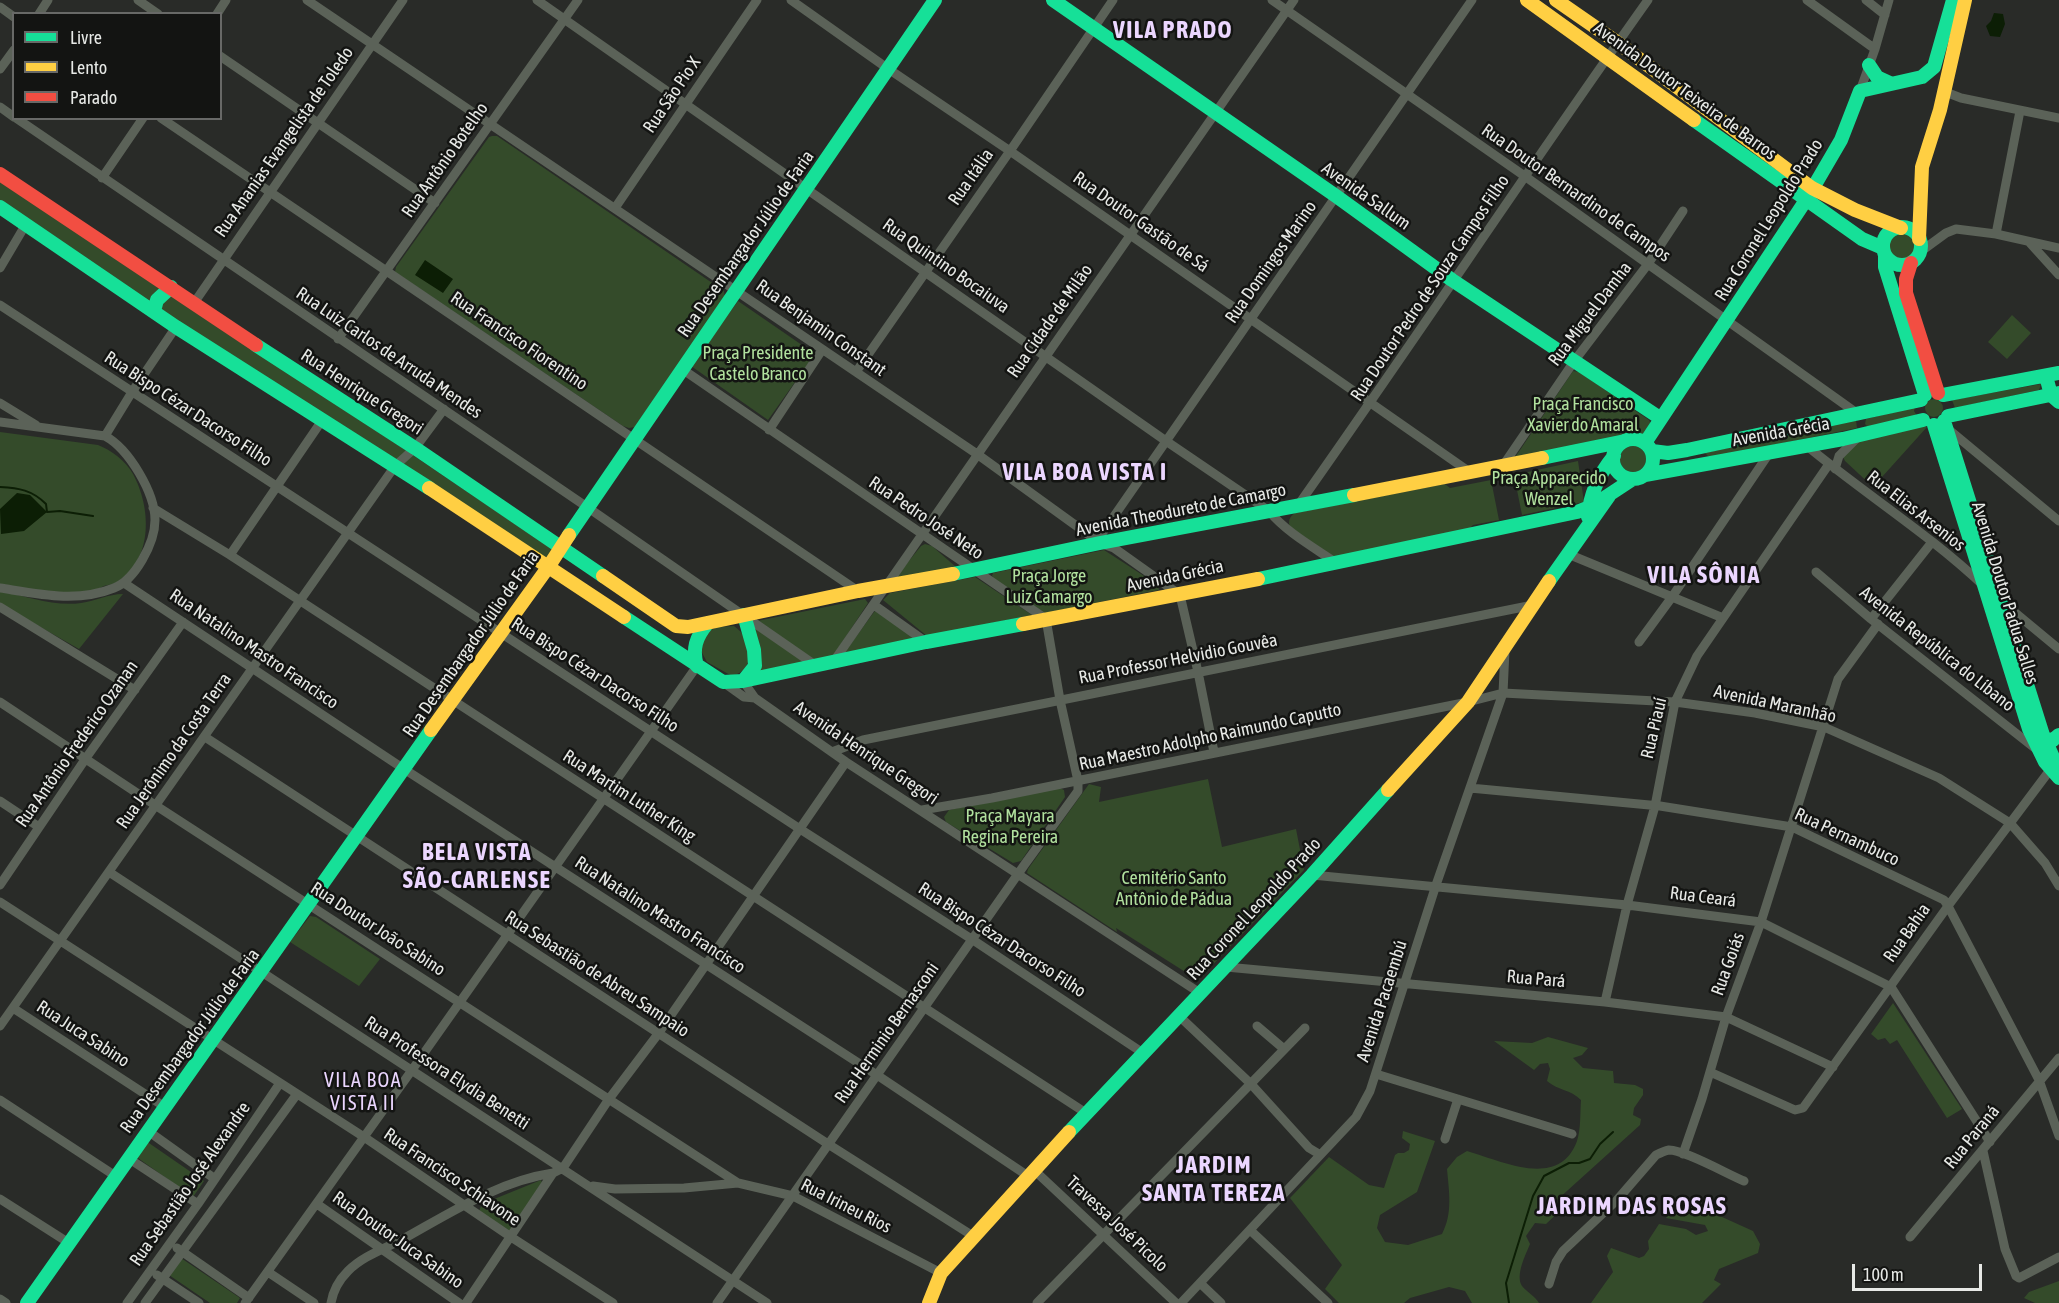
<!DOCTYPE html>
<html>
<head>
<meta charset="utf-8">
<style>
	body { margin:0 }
	#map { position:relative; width:2059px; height:1303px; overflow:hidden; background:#292b28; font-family:"Asap Condensed",sans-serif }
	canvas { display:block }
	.legend { position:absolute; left:12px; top:12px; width:210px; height:108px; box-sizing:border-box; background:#131412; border:2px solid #686967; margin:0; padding:8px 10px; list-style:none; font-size:18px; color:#e7e9e6 }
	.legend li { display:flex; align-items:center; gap:12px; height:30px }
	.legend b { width:30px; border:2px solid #686967 }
	.scale { position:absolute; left:1852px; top:1264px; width:130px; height:27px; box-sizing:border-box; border:3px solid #e7e9e6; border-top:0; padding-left:8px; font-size:18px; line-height:21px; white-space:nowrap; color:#e7e9e6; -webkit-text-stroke:4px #131412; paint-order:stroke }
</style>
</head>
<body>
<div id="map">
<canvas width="2059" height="1303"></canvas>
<ul class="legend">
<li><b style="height:8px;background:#16e098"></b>Livre</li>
<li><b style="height:8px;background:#ffcf43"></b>Lento</li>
<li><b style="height:8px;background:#f24e42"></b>Parado</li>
</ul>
<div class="scale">100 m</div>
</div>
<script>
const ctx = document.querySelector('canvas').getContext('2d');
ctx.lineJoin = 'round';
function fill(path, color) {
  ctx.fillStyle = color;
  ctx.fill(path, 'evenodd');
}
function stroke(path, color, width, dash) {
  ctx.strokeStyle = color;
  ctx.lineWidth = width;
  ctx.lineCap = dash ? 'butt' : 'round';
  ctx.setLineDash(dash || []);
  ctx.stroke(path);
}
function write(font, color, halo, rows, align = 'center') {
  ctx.font = font + ' "Asap Condensed",sans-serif';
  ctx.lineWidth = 5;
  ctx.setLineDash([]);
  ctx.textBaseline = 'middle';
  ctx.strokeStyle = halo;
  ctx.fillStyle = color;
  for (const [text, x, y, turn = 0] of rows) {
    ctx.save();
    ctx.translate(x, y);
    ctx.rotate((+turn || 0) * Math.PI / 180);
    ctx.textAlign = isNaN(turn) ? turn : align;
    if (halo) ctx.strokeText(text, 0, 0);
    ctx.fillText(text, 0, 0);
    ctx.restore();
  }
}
const green = new Path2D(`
	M492 136H497L724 291 725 298 635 427 629 428 623 426 395 272 396 267 489 137Z
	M0 180 184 301 552 549 541 567 0 205Z
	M1889 247a14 14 0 1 1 28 0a14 14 0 1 1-28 0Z
	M738 301 815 354 768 420 691 366Z
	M2012 315 2031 333 2007 359 1988 342Z
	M1573 371 1579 372 1649 420 1651 424 1643 434 1517 461 1515 457 1518 453Z
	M2041 384 2039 390 1955 408 1952 400Z
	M1925 408a9 9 0 1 1 18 0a9 9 0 1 1-18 0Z
	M1915 407 1914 411 1917 416 1868 427 1865 424 1866 419Z
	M1856 420 1857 428 1710 458 1705 453Z
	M1922 426 1927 427 1873 487 1845 461 1843 457 1855 442Z
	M0 432 98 445C111 450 126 461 133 474 151 507 154 559 117 582 114 584 108 585 104 586 97 589 90 593 82 594 61 597 22 589 0 586Z
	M1620 459a13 13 0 1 1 26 0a13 13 0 1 1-26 0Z
	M1578 461 1584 502 1522 515 1514 475Z
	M1491 480 1499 520 1473 525 1468 530 1334 558 1290 528C1288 521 1289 517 1295 513L1445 484 1450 488Z
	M925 544 932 546 956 567 891 583 921 546Z
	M1104 550 1158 585 1159 590 1045 613 994 579 992 576 993 573Z
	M975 577 1032 615 927 636 883 600 890 593Z
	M0 591C26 596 55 607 81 603 96 601 108 594 123 594L79 649 0 604Z
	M865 599 868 603 833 656 815 662 757 621Z
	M875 611 916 638 842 656 874 612Z
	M752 622 808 662 756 676Z
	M734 626C753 639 757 669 732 676L707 662 700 649 708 631 718 627Z
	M1208 779 1222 847 1296 829 1304 870 1198 980 1116 928 1117 932 1027 873 1028 869 1089 784 1101 787 1099 802Z
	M1058 787 1064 790 1065 797 1021 861 1013 863 946 822 944 817 949 810Z
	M310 916 316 917 380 959 359 986 290 942Z
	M1893 1003 1962 1109 1947 1118 1897 1040 1890 1044 1885 1038 1878 1040 1871 1034Z
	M1548 1037 1588 1048 1582 1055 1573 1058 1583 1068 1613 1071 1614 1083 1635 1085 1643 1089V1095L1634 1108 1633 1115 1641 1119 1640 1125 1557 1200 1564 1207 1546 1224 1535 1223 1526 1236 1530 1244C1526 1254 1515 1275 1522 1286 1527 1292 1535 1296 1539 1303H1472L1465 1291 1449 1287 1410 1298 1404 1303H1339L1325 1289 1342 1265 1290 1198 1329 1157 1369 1185 1384 1188 1395 1155 1398 1153H1404L1409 1150 1410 1144 1402 1138 1403 1131 1435 1141 1417 1192 1380 1215 1377 1228 1385 1242 1408 1245 1442 1234C1453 1213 1449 1192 1447 1169L1457 1157 1467 1151C1502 1161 1559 1190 1577 1141 1581 1129 1580 1113 1581 1100 1570 1089 1559 1091 1547 1081L1550 1069 1548 1063 1540 1064 1534 1070 1494 1041 1532 1043Z
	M146 1141 204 1181 193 1197 135 1156Z
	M541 1180 543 1185 511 1232 478 1213 482 1204Z
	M1680 1198 1753 1231 1760 1244 1758 1253 1719 1269 1714 1280 1721 1284 1702 1303H1591L1613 1272 1607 1256 1611 1248 1639 1258 1644 1256 1649 1249 1648 1241 1659 1224 1686 1229 1696 1235 1708 1231 1705 1225 1666 1218Z
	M181 1258 240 1298 237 1303H210L169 1275Z
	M2059 1281V1303H2035L2024 1298 2029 1292Z`);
const water = new Path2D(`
	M1994 13 2003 14 2005 24 2000 37 1990 36 1986 26 1991 21Z
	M425 260 453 279 443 293 415 275Z
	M17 493 30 495 47 512 24 531 1 534 0 509Z`);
const stream = new Path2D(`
	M0 487C19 488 32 490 46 504L47 512 60 511 93 516
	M1509 1303 1506 1283 1533 1196 1544 1176 1569 1163H1579L1590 1159 1600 1144 1613 1132`);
const street = new Path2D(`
	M138 0 158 14
	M307 0 977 454 1100 543 1114 548 1180 595 1198 672 1214 752
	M537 0 1166 441 1269 511C1286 532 1313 547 1335 562
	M791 0 887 68 1010 151 1471 473
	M1272 0 1526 177 1858 414
	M1807 0 1875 49
	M1866 0 1885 15
	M0 7 14 17
	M39 14 48 0
	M217 14 226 0
	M220 56 435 203
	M0 69 14 50
	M1860 91 1875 49 1889 0
	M1943 91 1961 98 2059 118
	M0 107 14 117
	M16 118 587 507 815 665
	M161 118 858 591
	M102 178 143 118
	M615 208 757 0
	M1996 234 2020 111
	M2030 243 2059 275
	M1920 252 1946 233 1956 229 1996 234 2059 248
	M0 268 26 224
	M194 303 403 0
	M0 305 800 829 973 940 1143 1053
	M338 339 578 0
	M682 369 1046 619 1060 700 1078 781V791L1025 864 717 1303
	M856 372 1010 151 1113 0
	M0 403 36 425
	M0 422 105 436C129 449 155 493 155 520 155 543 135 580 114 588 77 603 38 594 0 588
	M1948 429 2059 521
	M769 430 822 350
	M105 436 132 392 176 327
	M1807 446C1865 494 1929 534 1984 586
	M1502 467 1575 360 1648 264 1683 211
	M1835 469 1839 456 1857 438
	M1299 504C1417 337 1530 166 1648 0
	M153 508 230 555 1086 1113
	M1100 543 1101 535 1472 0
	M1568 554 1723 618
	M230 555 323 419
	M1816 572 1871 619 2036 749
	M124 583 404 769 877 1075 1028 1176
	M2001 601 2059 649
	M874 605 926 642
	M0 607 135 690
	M1871 619 1932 542
	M1639 642 1672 597 1770 452
	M834 661 1294 0
	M743 681 755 698 846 762 1200 993
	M723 682 744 697 755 698
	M0 702 155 805 738 1183
	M205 737 828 1144 973 1236
	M832 752 863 740 1533 605
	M1470 788 1660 806 1792 827 1944 900 1948 906 2039 1080 2059 1136
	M0 801 39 827
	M922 810 992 798 1468 702 1503 693 1675 702 1755 713 1824 727 1939 778 2010 823 2045 863 2059 886
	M109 872 767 1303
	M1312 875 1627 905 1761 922 1891 987 1990 1142
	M0 885 86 758 183 622
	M0 902 364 1137 511 1237 613 1303
	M1226 967 1605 1002 1726 1017 1833 1067
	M1605 1002 1627 905 1655 806 1675 702 1697 656 1829 464
	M13 1008 165 1107
	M1178 1015 1251 1084 1309 1148 1319 1154
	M0 1026 395 466 415 448 444 409
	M1257 1026 1284 1049
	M1710 1072 1795 1110 1803 1108 1948 906 2050 770
	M1376 1074 1572 1134
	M0 1100 117 1177
	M148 1131 215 1179
	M1445 1139 1458 1099
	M1983 1151 2005 1249 2016 1276 2019 1278 2059 1257
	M1683 1154 1702 1099 1726 1017 1761 922 1838 679 1878 624
	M128 1158 198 1204
	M1034 1170 1176 1303
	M593 1186 615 1189 684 1188 738 1183 793 1196 941 1273
	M0 1199 69 1243
	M317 1204 459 1303
	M1250 1230 1328 1303
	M1910 1237 2059 1058
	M177 1248 249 1298
	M268 1272 314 1303
	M157 1275 199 1303
	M1200 1283 1221 1303
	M1549 1284 1556 1262 1563 1251 1617 1200 1656 1155C1660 1153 1664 1151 1669 1150 1685 1150 1727 1174 1744 1181
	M0 1299 6 1303
	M127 1303 198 1204 280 1083
	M145 1303 297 1094
	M245 1303 412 1070 697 666
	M331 1303C333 1291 339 1280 348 1271 363 1256 384 1249 403 1239 450 1213 499 1181 553 1173
	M466 1303 553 1173 563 1168 609 1099 658 1034 846 762
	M1037 1303 1305 1028
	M1181 1303 1356 1117 1370 1091 1436 885 1503 693 1505 650`);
const fast = new Path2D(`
	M1053 0 1336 196 1452 280 1660 418
	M1869 65 1877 77 1890 83
	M1694 120 1862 239 1883 248
	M0 207 176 327 429 488
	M1883 246a19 19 0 1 1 38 0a19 19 0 1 1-38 0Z
	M1885 255V267L1925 395
	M154 311 157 300 171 287
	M256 345 415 448 603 576
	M2046 376 2051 395 2059 402
	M1943 395 2059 373
	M1948 416 2059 393
	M1944 421 2043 735 2056 764
	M1934 425 2029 729 2045 762 2059 778
	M1613 459a20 20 0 1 1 40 0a20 20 0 1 1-40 0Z
	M1645 443 1806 200 1841 140 1860 91 1922 77 1934 67 1953 0
	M1652 451 1668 453 1687 450 1921 400
	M1542 458 1625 441
	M1645 475 1843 439 1923 420
	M1588 517C1590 493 1599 474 1614 456
	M569 535 935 0
	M953 574 1100 543 1354 495
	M1258 579 1577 512 1592 506 1633 479
	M1549 581 1609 496
	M624 617 723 682 743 681 926 642 1023 624
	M697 666C692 649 696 637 707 624
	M743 681 755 666 754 650 744 615
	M2045 739 2053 740 2059 735
	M1069 1132 1312 875 1388 790
	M27 1303 431 730`);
const slow = new Path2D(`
	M1527 0 1694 120
	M1556 0 1618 43 1812 188 1855 210 1901 228
	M1919 239 1922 167 1940 110 1965 0
	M429 488 624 617
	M1354 495 1542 458
	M603 576 676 626 688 627 858 591 953 574
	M1023 624 1258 579
	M431 730 549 566 569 535
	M1388 790 1468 702 1549 581
	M929 1303 941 1273 1069 1132`);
const jam = new Path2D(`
	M0 174 256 345
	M1911 263 1906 279V293L1938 393`);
const streetNames = [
	["Avenida Doutor Teixeira de Barros",1685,91,36],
	["Rua São Pio X",672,95,-56],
	["Rua Ananias Evangelista de Toledo",284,142,-55],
	["Rua Antônio Botelho",445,160,-55],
	["Rua Itália",971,177,-55],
	["Rua Doutor Bernardino de Campos",1576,193,35],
	["Avenida Sallum",1366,196,35],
	["Rua Coronel Leopoldo Prado",1769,220,-58],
	["Rua Doutor Gastão de Sá",1141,222,35],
	["Rua Desembargador Júlio de Faria",746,244,-55],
	["Rua Domingos Marino",1271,262,-55],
	["Rua Quintino Bocaiuva",946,266,35],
	["Rua Doutor Pedro de Souza Campos Filho",1430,288,-56],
	["Rua Miguel Damha",1590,314,-53],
	["Rua Cidade de Milão",1050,321,-55],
	["Rua Benjamin Constant",821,328,35],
	["Rua Francisco Fiorentino",519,341,34],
	["Rua Luiz Carlos de Arruda Mendes",389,353,34],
	["Rua Henrique Gregori",362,392,33],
	["Rua Bispo Cézar Dacorso Filho",188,409,33],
	["Avenida Grécia",1781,432,-10],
	["Avenida Theodureto de Camargo",1181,510,-11],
	["Rua Elias Arsenios",1916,511,38],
	["Rua Pedro José Neto",926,518,34],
	["Avenida Grécia",1175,576,-12],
	["Avenida Doutor Padua Salles",2005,593,73],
	["Rua Desembargador Júlio de Faria",471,644,-55],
	["Rua Natalino Mastro Francisco",254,649,34],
	["Avenida República do Líbano",1937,649,38],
	["Rua Professor Helvidio Gouvêa",1178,659,-11],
	["Rua Bispo Cézar Dacorso Filho",595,675,33],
	["Avenida Maranhão",1775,704,12],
	["Rua Piauí",1654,728,-77],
	["Rua Maestro Adolpho Raimundo Caputto",1210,737,-12],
	["Rua Antônio Frederico Ozanan",77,744,-55],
	["Rua Jerônimo da Costa Terra",174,751,-55],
	["Avenida Henrique Gregori",866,753,34],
	["Rua Martim Luther King",629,796,33],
	["Rua Pernambuco",1847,837,25],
	["Rua Ceará",1703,897,7],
	["Rua Coronel Leopoldo Prado",1254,909,-47],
	["Rua Natalino Mastro Francisco",660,915,33],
	["Rua Doutor João Sabino",378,929,33],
	["Rua Bahia",1907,933,-55],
	["Rua Bispo Cézar Dacorso Filho",1002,940,33],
	["Rua Goiás",1728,964,-70],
	["Rua Sebastião de Abreu Sampaio",597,974,33],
	["Rua Pará",1536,979,5],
	["Avenida Pacaembú",1382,1001,-72],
	["Rua Herminio Bernasconi",887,1033,-55],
	["Rua Juca Sabino",83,1034,33],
	["Rua Desembargador Júlio de Faria",190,1041,-54],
	["Rua Professora Elydia Benetti",447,1073,33],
	["Rua Paraná",1972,1137,-51],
	["Rua Francisco Schiavone",452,1177,34],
	["Rua Sebastião José Alexandre",190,1184,-55],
	["Rua Irineu Rios",846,1206,27],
	["Travessa José Picolo",1117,1224,43],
	["Rua Doutor Juca Sabino",398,1240,35]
];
const parkNames = [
	["Praça Presidente",758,353],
	["Castelo Branco",758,374],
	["Praça Francisco",1583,404],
	["Xavier do Amaral",1583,425],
	["Praça Apparecido",1549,478],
	["Wenzel",1549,499],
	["Praça Jorge",1049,576],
	["Luiz Camargo",1049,597],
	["Praça Mayara",1010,816],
	["Regina Pereira",1010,837],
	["Cemitério Santo",1174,878],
	["Antônio de Pádua",1174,899]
];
const neighbourhoodNames = [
	["VILA BOA",363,1081],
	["VISTA II",363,1104]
];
const districtNames = [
	["VILA PRADO",1173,30],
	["VILA BOA VISTA I",1085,472],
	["VILA SÔNIA",1704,575],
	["BELA VISTA",477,852],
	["SÃO-CARLENSE",477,880],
	["JARDIM",1214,1165],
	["SANTA TEREZA",1214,1193],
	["JARDIM DAS ROSAS",1632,1206]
];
fill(green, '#344b2a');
fill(water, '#0c1e05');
stroke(stream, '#0c1e05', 2);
stroke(street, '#5b6258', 9);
stroke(fast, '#16e098', 14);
stroke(slow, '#ffcf43', 14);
stroke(jam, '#f24e42', 14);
write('18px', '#e7e9e6', '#131412', streetNames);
write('18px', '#b1e19e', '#131412', parkNames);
ctx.letterSpacing = '1.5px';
write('20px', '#ebd6ff', '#131412', neighbourhoodNames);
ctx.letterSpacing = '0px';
ctx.letterSpacing = '1.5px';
write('bold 24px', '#ebd6ff', '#131412', districtNames);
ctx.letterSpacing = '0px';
</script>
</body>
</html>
